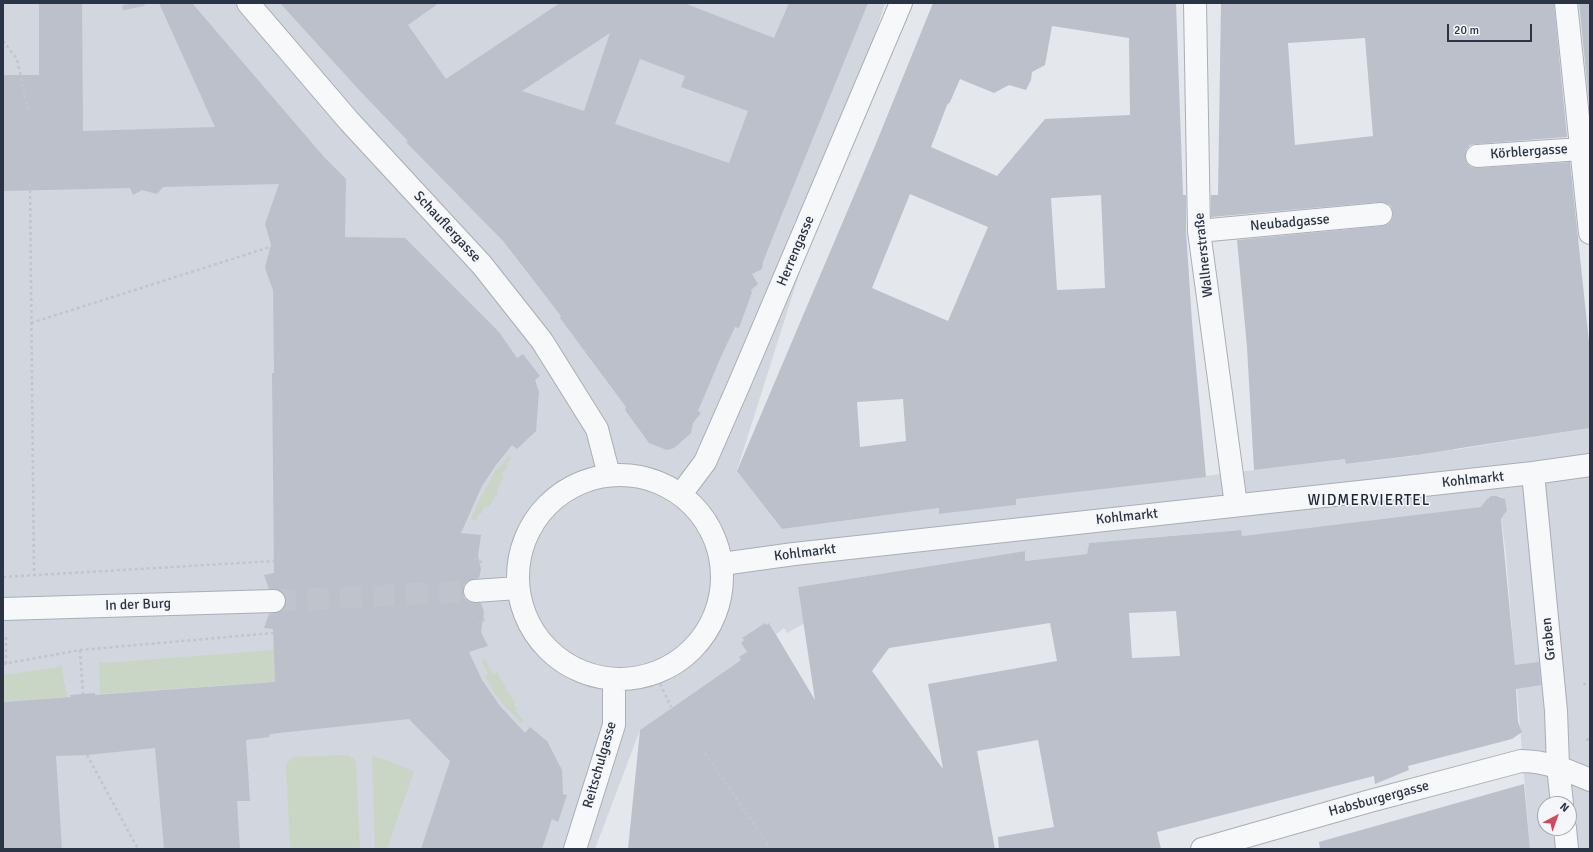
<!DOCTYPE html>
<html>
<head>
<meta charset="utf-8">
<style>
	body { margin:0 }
	#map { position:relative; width:1593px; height:852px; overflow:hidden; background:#e4e7ec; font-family:Signika,sans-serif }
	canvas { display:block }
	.frame { position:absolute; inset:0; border:4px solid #2b3445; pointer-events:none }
	.north { position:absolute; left:1537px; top:796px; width:40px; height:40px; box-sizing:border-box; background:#f4f6f9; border:1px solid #a4a8b1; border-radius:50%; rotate:41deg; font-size:11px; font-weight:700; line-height:16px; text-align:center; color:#2b3445 }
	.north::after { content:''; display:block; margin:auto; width:14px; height:18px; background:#d1495b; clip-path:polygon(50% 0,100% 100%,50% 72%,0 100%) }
	.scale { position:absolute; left:1447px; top:24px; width:85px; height:18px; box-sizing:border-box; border:2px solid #2b3445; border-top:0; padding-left:5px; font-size:12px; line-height:14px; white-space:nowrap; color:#2b3445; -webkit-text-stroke:3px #f4f6f9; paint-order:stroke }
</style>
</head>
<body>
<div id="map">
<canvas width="1593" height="852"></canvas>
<div class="frame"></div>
<div class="north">N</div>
<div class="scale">20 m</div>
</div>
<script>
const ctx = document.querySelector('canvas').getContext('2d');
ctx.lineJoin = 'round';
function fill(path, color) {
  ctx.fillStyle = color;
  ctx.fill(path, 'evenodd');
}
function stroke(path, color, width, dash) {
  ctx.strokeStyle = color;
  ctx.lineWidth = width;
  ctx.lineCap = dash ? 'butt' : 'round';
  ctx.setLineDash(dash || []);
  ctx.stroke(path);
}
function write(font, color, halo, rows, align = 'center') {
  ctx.font = font + ' Signika,sans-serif';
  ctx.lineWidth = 3;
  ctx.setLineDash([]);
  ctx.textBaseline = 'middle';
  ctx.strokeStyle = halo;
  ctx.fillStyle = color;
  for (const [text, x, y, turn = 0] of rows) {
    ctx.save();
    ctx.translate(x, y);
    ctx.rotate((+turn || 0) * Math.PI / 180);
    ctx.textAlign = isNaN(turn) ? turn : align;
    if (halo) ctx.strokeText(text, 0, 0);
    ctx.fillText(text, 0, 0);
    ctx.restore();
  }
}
const built = new Path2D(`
	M3 3H885L737 470 782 529 939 508V514L1016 505V499L1345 459 1347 464 1415 456 1414 447 1452 440 1454 450 1590 428V849H1530L1506 555 1501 516H1503L1507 508 1505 501 1502 497 1497 496H1491L1487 499 1483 507 1242 536 1240 530 1089 543 1087 554 1025 561V551L798 587 802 612 805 623 787 633 784 628 776 634 770 624 767 625 765 623 742 638 744 640 741 643 747 652 741 660 640 730 595 849H3ZM1545 804H1569V828H1545Z`);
const green = new Path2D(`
	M509 455 512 458 506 464 508 466 501 475 504 478 496 491 498 492 489 507 485 506 481 514 479 513 476 521 471 519 477 504 496 469H498Z
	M274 650 275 688 268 689 267 682 100 694 99 662H102L103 663Z
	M485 659 493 675 497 672 506 688 505 689 515 702 513 704 517 709 515 711 524 720 521 723 509 710H508L495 694 485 676 488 674 482 661Z
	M60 665 63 668 62 670 67 697 4 701 3 675 58 667Z
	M348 755 354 759 356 763 360 849H290L286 764 293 757Z
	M372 756 386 760 414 771 387 849H375Z`);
const building = new Path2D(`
	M39 3H82L83 131 215 127 159 3H192L324 157 346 179 345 237 405 238 499 332 517 358 523 354 540 376 535 380 539 392 536 431 517 449 512 445 496 465 482 486 461 533 481 535 478 556 481 569 479 578 468 581 464 585 463 591 464 598 469 602 481 603 484 612 481 632 488 646 469 652 482 680 500 706 525 733 530 727 547 741 562 770 563 794 567 795 558 822 552 819 542 849H421L450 761 409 719 270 734 269 737 246 740 250 801H237L240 849H164L155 748 87 755 56 756 62 849H3V702L71 697 70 695 95 693V695L275 682 273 629 264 628 269 614 281 611 285 607 286 601 285 595 280 590 269 589 264 575 274 573 272 373H274L273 290 265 268 271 244 265 224 279 184 163 187 157 194 142 190 133 195 130 188 3 191V75H39Z
	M280 3H439L408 25 446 79 560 3H684L774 38 789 3H868L778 224 763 262 762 269 752 274 758 284 751 290 752 292 739 328 735 327 720 359 698 411 701 413 693 423 691 433 674 448 667 450 649 443 625 410 626 407 560 318 561 316 504 242 406 142 408 141 361 92ZM610 33 584 111 522 91ZM640 59 685 76 681 87 748 111 729 163 615 124Z
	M933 3H1176L1183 195H1186V231L1192 322 1206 477 1016 499V505L939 514V508L782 529 737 471 875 146ZM1052 26 1129 38 1130 115 1045 119 997 176 931 147 947 105 950 102 960 79 994 93 1009 85 1026 90 1031 80 1032 72 1045 65ZM910 194 988 227 948 321 872 288ZM1101 195 1105 288 1057 290 1051 198ZM903 399 906 441 860 447 857 402Z
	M1221 3H1554L1567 137 1476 144 1470 145 1466 150 1465 157 1467 163 1471 167 1478 168 1570 162 1590 352V428L1410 456 1346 464 1345 459 1254 470 1247 347 1237 240 1382 226 1389 224 1392 219 1393 213 1391 206 1386 203 1380 202 1211 217V195H1218ZM1365 38 1373 136 1295 145 1288 43Z
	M1579 3H1590V113Z
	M1491 496H1497L1505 499 1507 510 1501 519 1515 665 1539 662 1541 685 1516 689 1518 722 1522 732 1512 739 1408 766 1409 770 1375 784 1374 776 1157 832 1161 849H999L998 837 1054 827 1038 740 977 751 995 849H628L640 730 741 660 739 657 747 652 741 643 744 640 742 638 765 623 767 625 769 623 815 700 798 587 1025 551V561L1087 554 1089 543 1241 530 1242 536 1481 507 1487 499ZM1176 611 1180 656 1132 658 1129 613ZM1050 623 1057 661 928 684 943 769 872 671 889 648Z
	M1524 784 1530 849H1320L1319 842Z`);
const minorTunnel = new Path2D(`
	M133 3 134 8
	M274 601 475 591`);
const path = new Path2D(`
	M3 41 17 59 29 114
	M30 184 34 575
	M31 323 273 246
	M474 558 484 564
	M3 577 274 561
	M478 625 486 617
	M80 650 83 694
	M3 664 80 650 273 633
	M6 664V635
	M655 673 671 707
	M1583 684H1590
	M1586 740 1590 739
	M705 753 771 849
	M87 755 138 849`);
const minor = new Path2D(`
	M248 3 349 121 482 265 542 341 597 429 609 475
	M1195 3 1199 231 1236 505
	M1566 3 1590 233
	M1477 156 1581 149
	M1199 231 1381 214
	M1533 473 1556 711 1558 766 1562 804
	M518 577a102 102 0 1 1 204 0a102 102 0 1 1-204 0Z
	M681 494 705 462 741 380 901 3
	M722 564 794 554 1533 473 1590 465
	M475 591 518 588
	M3 609 274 601
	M1565 828 1567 849
	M575 849 614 725V680
	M1202 849 1370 801 1521 761C1546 761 1567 770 1590 780`);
const streetNames = [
	["Körblergasse",1529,152,-4],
	["Neubadgasse",1290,223,-5],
	["Schauflergasse",447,227,47],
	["Herrengasse",796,251,-67],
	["Wallnerstraße",1204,255,-96],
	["Kohlmarkt",1473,480,-6],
	["Kohlmarkt",1127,517,-6],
	["Kohlmarkt",805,553,-7],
	["In der Burg",138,605,-2],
	["Graben",1549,639,-96],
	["Reitschulgasse",600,765,-74],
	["Habsburgergasse",1379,799,-15]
];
const neighbourhoodNames = [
	["WIDMERVIERTEL",1369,501]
];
fill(built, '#d2d6de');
fill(green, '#c9d6c5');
fill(building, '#bbc0ca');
stroke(minorTunnel, '#bfc3cb', 22, [22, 11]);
stroke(minor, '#a9aeb7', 24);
stroke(path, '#c2c5cb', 2.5, [3, 3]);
stroke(minor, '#f7f8fa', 22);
write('14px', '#2b3445', '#f4f6f9', streetNames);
ctx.letterSpacing = '1px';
write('15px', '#1d2536', '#f4f6f9', neighbourhoodNames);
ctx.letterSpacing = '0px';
</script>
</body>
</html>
